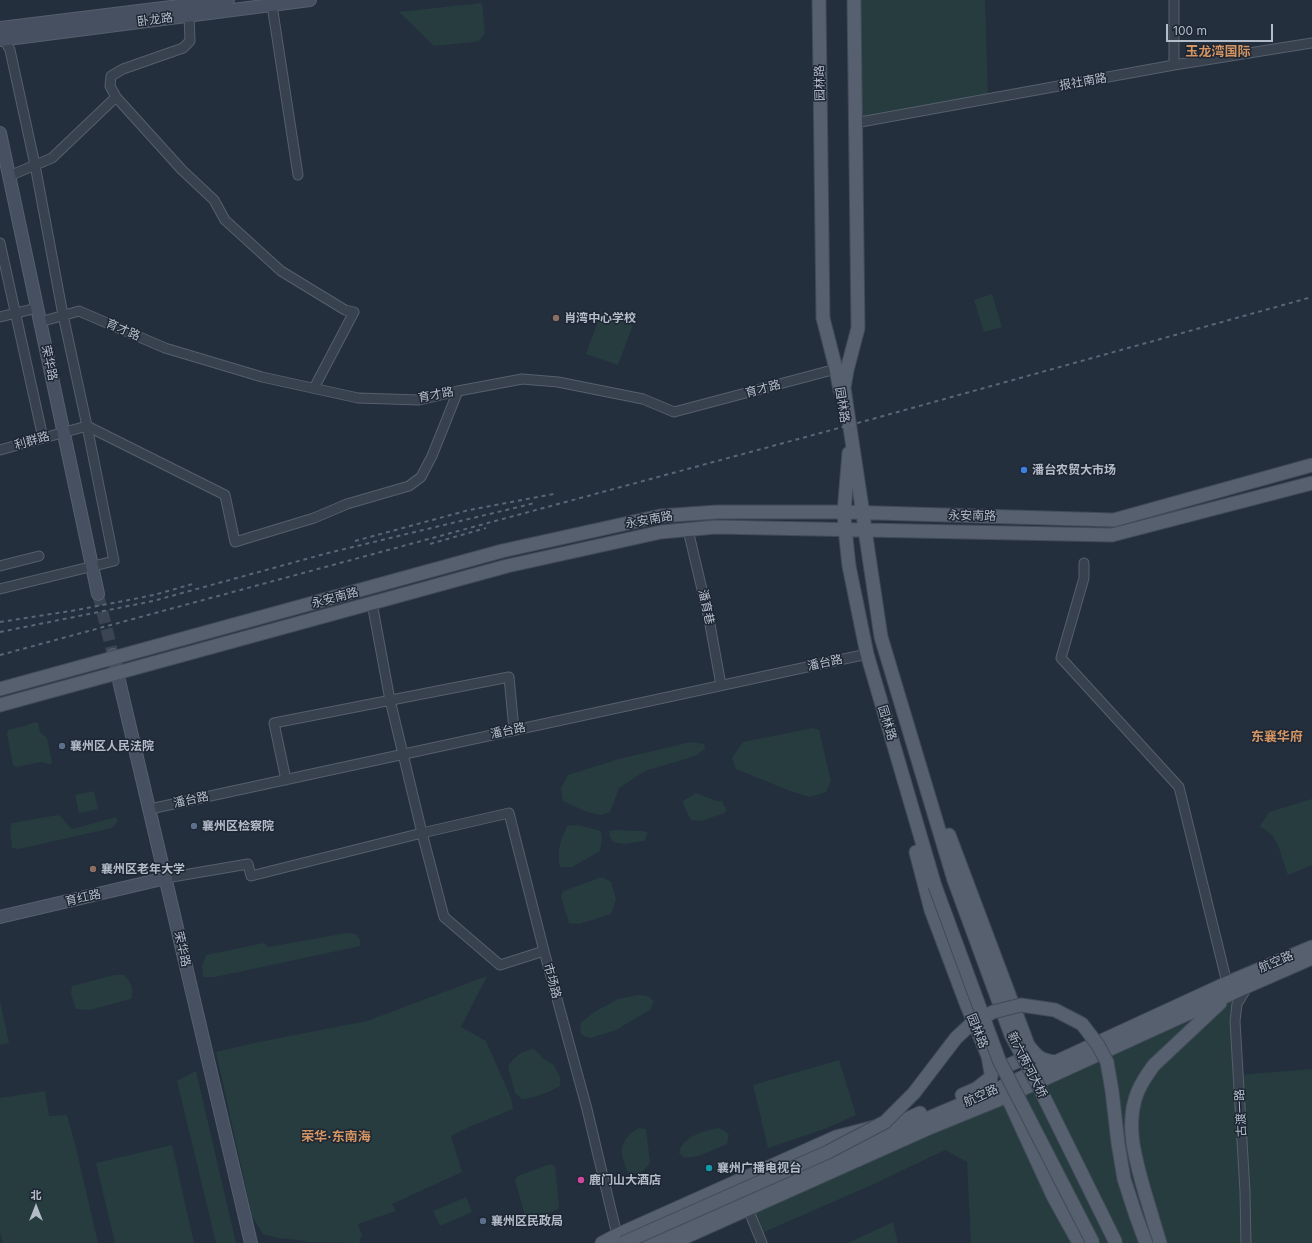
<!DOCTYPE html>
<html>
<head>
<meta charset="utf-8">
<style>
	body { margin:0 }
	#map { position:relative; width:1312px; height:1243px; overflow:hidden; background:#242f3e; font-family:Inter,"Noto Sans SC",sans-serif }
	canvas { display:block }
	.north { position:absolute; left:16px; top:1187px; width:40px; height:40px; -webkit-text-stroke:3px #1d2633; paint-order:stroke; rotate:0deg; font-size:11px; font-weight:700; line-height:16px; text-align:center; color:#b4bcc9 }
	.north::after { content:''; display:block; margin:auto; width:14px; height:18px; background:#b4bcc9; clip-path:polygon(50% 0,100% 100%,50% 72%,0 100%) }
	.scale { position:absolute; left:1166px; top:24px; width:107px; height:18px; box-sizing:border-box; border:2px solid #b4bcc9; border-top:0; padding-left:5px; font-size:12px; line-height:14px; white-space:nowrap; color:#b4bcc9; -webkit-text-stroke:3px #1d2633; paint-order:stroke }
</style>
</head>
<body>
<div id="map">
<canvas width="1312" height="1243"></canvas>
<div class="north">北</div>
<div class="scale">100 m</div>
</div>
<script>
const ctx = document.querySelector('canvas').getContext('2d');
ctx.lineJoin = 'round';
function fill(path, color) {
  ctx.fillStyle = color;
  ctx.fill(path, 'evenodd');
}
function stroke(path, color, width, dash) {
  ctx.strokeStyle = color;
  ctx.lineWidth = width;
  ctx.lineCap = dash ? 'butt' : 'round';
  ctx.setLineDash(dash || []);
  ctx.stroke(path);
}
function write(font, color, halo, rows, align = 'center') {
  ctx.font = font + ' Inter,"Noto Sans SC",sans-serif';
  ctx.lineWidth = 3;
  ctx.setLineDash([]);
  ctx.textBaseline = 'middle';
  ctx.strokeStyle = halo;
  ctx.fillStyle = color;
  for (const [text, x, y, turn = 0] of rows) {
    ctx.save();
    ctx.translate(x, y);
    ctx.rotate((+turn || 0) * Math.PI / 180);
    ctx.textAlign = isNaN(turn) ? turn : align;
    if (halo) ctx.strokeText(text, 0, 0);
    ctx.fillText(text, 0, 0);
    ctx.restore();
  }
}
const green = new Path2D(`
	M854 0H985L988 99 855 123Z
	M482 3 485 33 479 41 474 42 434 46 399 12Z
	M992 294 1002 327 984 332 974 300Z
	M601 313 633 325 618 365 586 354Z
	M35 722 38 723 40 732 47 738 52 762 50 764 41 762 17 767 13 765 7 734 8 730 24 726Z
	M813 728 819 730 831 781 826 792 810 797 790 791 736 769 732 758 743 742Z
	M691 742 704 744 705 749 695 756 645 771 619 788 610 812 601 815 587 812 563 801 561 788 568 775 619 759Z
	M94 791 98 809 79 813 75 795Z
	M696 793 716 801H722L726 809 725 813 701 821 691 820 684 806 683 801Z
	M1312 799V865L1288 875 1278 845 1272 835 1260 826 1269 812Z
	M58 815C66 819 66 826 73 829L116 817 118 821 112 828 19 849 12 848 10 828 12 823Z
	M578 825 601 831 602 839 600 851 572 867H560C557 849 560 843 567 826Z
	M616 830 642 831 648 833 644 841 624 844 613 842 609 835 610 831Z
	M602 877 611 882 616 899 611 914 579 924 569 923 561 897 563 891Z
	M347 933 356 934 360 940V946L215 977H203L202 966 206 955 264 943 268 947Z
	M115 975H125C131 983 134 989 131 999L89 1010 76 1009 71 994 72 986Z
	M487 976 461 1027 486 1041 511 1098 513 1109 469 1127 451 1136 462 1172 392 1204 396 1211 358 1224 362 1235 359 1243 308 1242 307 1241 278 1238 263 1234 252 1216 216 1052 259 1042 367 1021Z
	M1248 986 1237 1004 1239 1075 1312 1069V1243H971L967 1162 945 1150 874 1184 764 1232 768 1243H762L748 1209Z
	M638 995 648 996 654 1001 650 1010 616 1030 591 1038 581 1035 580 1023 596 1011 618 999Z
	M0 1001 9 1043 0 1045Z
	M534 1049 545 1060 554 1065 560 1077V1086C548 1092 536 1098 522 1099L515 1093 508 1066C515 1056 522 1050 534 1049Z
	M839 1060 856 1115 827 1128 768 1148 753 1085Z
	M196 1071 236 1243H216L177 1081Z
	M45 1091 49 1116 67 1115 75 1144 98 1243H3L0 1232V1098Z
	M639 1128 646 1129 650 1163 641 1173H628C619 1152 618 1140 639 1128Z
	M719 1128 725 1131 729 1135 727 1144 699 1156 684 1158 679 1153C682 1137 705 1130 719 1128Z
	M172 1145 194 1243H115L96 1163Z
	M550 1164 555 1166 559 1205 558 1209 529 1221 526 1219 515 1180 518 1176Z
	M466 1197 472 1212 440 1226 433 1211Z
	M893 1222 897 1239V1243H848Z`);
const secondaryTunnel = new Path2D(`
	M98 594 113 655`);
const street = new Path2D(`
	M1174 0V65
	M272 5 298 175
	M116 97 110 86 111 76 123 69 183 48 190 41 189 15
	M855 123 1174 65 1312 43
	M9 176 52 158 116 97 182 170 214 200 225 220 281 271 345 310 354 312 314 388
	M0 243 43 438
	M0 317 37 308
	M40 322 79 311 165 348 262 377 358 398 419 400 458 391 522 379 558 382 643 399 674 412 836 369
	M0 450 87 426 225 495 235 542 314 518 347 504 409 486 421 477 432 456 458 391
	M688 530 709 619 721 685
	M1084 563V578L1061 658 1179 787 1227 983
	M0 566 39 556
	M0 589 114 561 87 426 63 315 35 165 10 50 4 39
	M372 603 390 700 422 833 509 813 544 951 587 1109 617 1235
	M286 780 274 723 509 677 514 730
	M150 809 867 654
	M166 878 248 864 251 876 422 833 444 917 500 965 544 951
	M748 1209 762 1243
	M1246 1243 1245 1192 1235 1021 1237 1004 1248 986`);
const secondary = new Path2D(`
	M0 28 228 0
	M0 40 310 0
	M0 133 98 594
	M113 655 251 1243
	M0 917 166 878`);
const primary = new Path2D(`
	M819 0 823 318 836 369 840 390
	M854 0 858 328 847 370 844 388 863 514 865 530 881 637 954 880 1011 1035
	M849 453 844 512 845 529 849 566 867 654 935 886
	M0 689 502 551 660 516 717 512H844L1114 520 1312 465
	M0 705 507 566 661 532 716 527 1112 535 1312 483
	M949 835 1028 1045C1037 1057 1040 1060 1055 1062
	M916 852 931 910 966 1003 988 1056 991 1073 990 1085
	M993 1067 996 1069H1000L1027 1057 1029 1050
	M962 1095 976 1089 991 1077
	M1007 1096 1053 1196 1079 1243
	M602 1243 617 1235 836 1137 909 1118 920 1113
	M649 1243 865 1145 995 1090 1227 983 1312 947
	M672 1243 929 1128 1005 1097 1248 986 1312 958
	M1160 1243C1155 1226 1150 1210 1145 1193 1136 1161 1124 1124 1138 1091 1142 1082 1148 1073 1154 1065L1220 1003`);
const rail = new Path2D(`
	M355 541 469 510 554 494
	M430 544 486 528
	M0 622 77 610 154 595 196 583
	M0 632 153 601 328 553 535 503
	M0 655 876 418 1312 297`);
const primaryBridge = new Path2D(`
	M935 886 999 1060 1093 1243
	M1011 1035 1038 1085 1116 1243
	M623 1243 828 1152 885 1122 914 1093 956 1038 971 1024 993 1012 1021 1005 1055 1010 1082 1024 1098 1045 1107 1062 1112 1091 1118 1143 1124 1179 1136 1216 1146 1243`);
const markers = [
	[556,318,4,"#8d6e63"],
	[1024,470,4,"#3f7fe0"],
	[62,746,4,"#5c6f8a"],
	[194,826,4,"#5c6f8a"],
	[93,869,4,"#8d6e63"],
	[709,1168,4,"#0f9aa8"],
	[581,1180,4,"#d1479c"],
	[483,1221,4,"#5c6f8a"]
];
const streetNames = [
	["卧龙路",155,20,-7],
	["报社南路",1083,82,-10],
	["园林路",820,83,-91],
	["育才路",123,330,23],
	["荣华路",49,363,78],
	["育才路",763,389,-15],
	["育才路",436,395,-11],
	["园林路",842,405,81],
	["利群路",32,441,-16],
	["永安南路",972,516,1],
	["永安南路",649,520,-10],
	["永安南路",335,598,-15],
	["潘育巷",706,607,78],
	["潘台路",825,663,-12],
	["园林路",887,723,73],
	["潘台路",508,731,-12],
	["潘台路",191,800,-12],
	["育红路",83,898,-13],
	["荣华路",182,949,77],
	["航空路",1276,962,-23],
	["市场路",552,981,75],
	["园林路",977,1031,68],
	["新六两河大桥",1027,1065,63],
	["航空路",981,1096,-24],
	["古渡一路",1241,1113,-93]
];
const poiNames = [
	["肖湾中心学校",564,318],
	["潘台农贸大市场",1032,470],
	["襄州区人民法院",70,746],
	["襄州区检察院",202,826],
	["襄州区老年大学",101,869],
	["襄州广播电视台",717,1168],
	["鹿门山大酒店",589,1180],
	["襄州区民政局",491,1221]
];
const neighbourhoodNames = [
	["玉龙湾国际",1218,52],
	["东襄华府",1277,737],
	["荣华·东南海",336,1137]
];
fill(green, '#263c3f');
stroke(secondaryTunnel, '#3a4453', 12, [12, 6]);
stroke(street, '#565f6c', 11);
stroke(secondary, '#565f6c', 14);
stroke(primary, '#414a57', 15);
stroke(street, '#38414e', 9);
stroke(secondary, '#465061', 12);
stroke(primary, '#56606e', 13);
stroke(rail, '#5a6575', 2, [4, 4]);
stroke(primaryBridge, '#414a57', 15, []);
stroke(primaryBridge, '#56606e', 13);
for (const [x, y, r, color] of markers) {
  const dot = new Path2D();
  dot.arc(x, y, r, 0, 2 * Math.PI);
  ctx.fillStyle = color;
  ctx.fill(dot);
  stroke(dot, '#1d2633', 1.5);
}
write('12px', '#b4bcc9', '#1d2633', streetNames);
write('bold 12px', '#b4bcc9', '#1d2633', poiNames, 'left');
write('bold 13px', '#d59563', '#1d2633', neighbourhoodNames);
</script>
</body>
</html>
